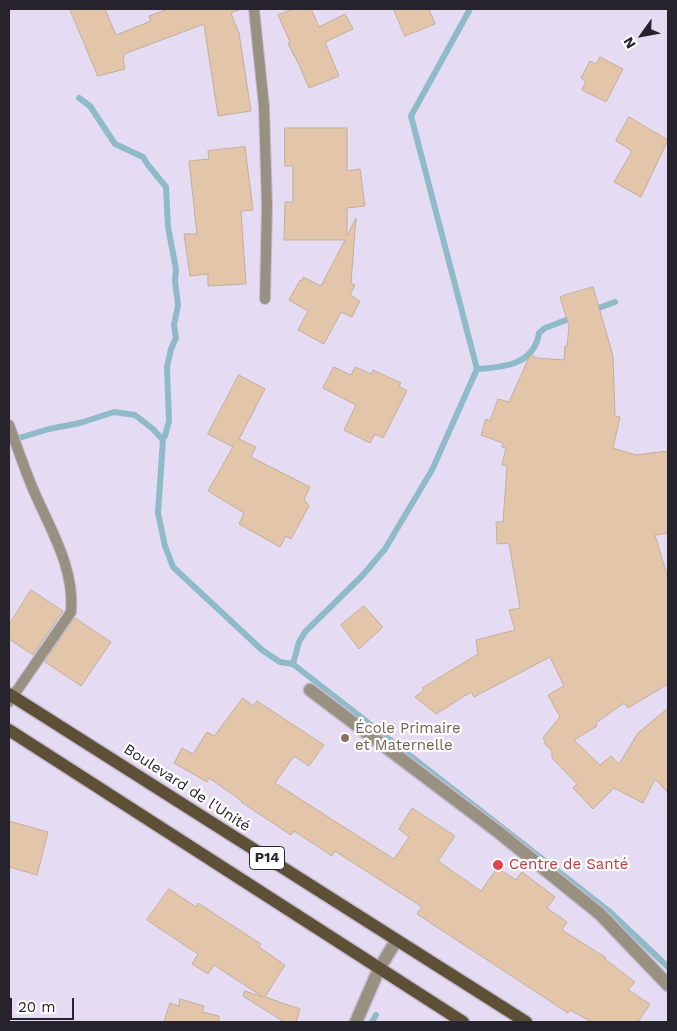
<!DOCTYPE html>
<html>
<head>
<meta charset="utf-8">
<style>
	body { margin:0 }
	#map { position:relative; width:677px; height:1031px; overflow:hidden; background:#e5dcf4; font-family:"Work Sans",sans-serif }
	canvas { display:block }
	.frame { position:absolute; inset:0; border:10px solid #26232c; pointer-events:none }
	.north { position:absolute; left:617px; top:10px; width:50px; height:50px; -webkit-text-stroke:4px #fff; paint-order:stroke; rotate:238deg; font-size:14px; font-weight:700; line-height:20px; text-align:center; color:#26232c }
	.north::after { content:''; display:block; margin:auto; width:18px; height:22px; background:#26232c; clip-path:polygon(50% 0,100% 100%,50% 72%,0 100%) }
	.scale { position:absolute; left:10px; top:998px; width:64px; height:22px; box-sizing:border-box; border:2px solid #26232c; border-top:0; padding-left:6px; font-size:15px; line-height:18px; white-space:nowrap; color:#26232c; -webkit-text-stroke:4px #fff; paint-order:stroke }
</style>
</head>
<body>
<div id="map">
<canvas width="677" height="1031"></canvas>
<div class="frame"></div>
<div class="north">N</div>
<div class="scale">20 m</div>
</div>
<script>
const ctx = document.querySelector('canvas').getContext('2d');
ctx.lineJoin = 'round';
function stroke(path, color, width, dash) {
  ctx.strokeStyle = color;
  ctx.lineWidth = width;
  ctx.lineCap = dash ? 'butt' : 'round';
  ctx.setLineDash(dash || []);
  ctx.stroke(path);
}
function fill(path, color) {
  ctx.fillStyle = color;
  ctx.fill(path, 'evenodd');
}
function write(font, color, halo, rows, align = 'center') {
  ctx.font = font + ' "Work Sans",sans-serif';
  ctx.lineWidth = 4.5;
  ctx.setLineDash([]);
  ctx.textBaseline = 'middle';
  ctx.strokeStyle = halo;
  ctx.fillStyle = color;
  for (const [text, x, y, turn = 0] of rows) {
    ctx.save();
    ctx.translate(x, y);
    ctx.rotate((+turn || 0) * Math.PI / 180);
    ctx.textAlign = isNaN(turn) ? turn : align;
    if (halo) ctx.strokeText(text, 0, 0);
    ctx.fillText(text, 0, 0);
    ctx.restore();
  }
}
const stream = new Path2D(`
	M79 98 90 106 115 144 143 157 148 165 166 187 168 227 176 269 175 281 178 305 174 325 176 338 171 349 167 367 169 421 165 436
	M593 310 615 302
	M477 369C504 367 534 365 539 333L545 328 574 317
	M9 441 49 429 80 423 114 412 135 415 153 429 163 440 158 513 165 546 173 567 262 650 280 662 293 664 609 911 668 967
	M293 664 299 642 305 632 362 576 385 549 432 470 477 369 411 116 470 9
	M372 1022 376 1015`);
const building = new Path2D(`
	M70 9H105L116 35 151 21 149 16 168 9H239V10L231 13 239 33 251 111 218 116 204 24 124 54 125 56 123 57 125 69 98 76Z
	M293 9H311L319 27 345 14 353 29 325 42 339 76 309 88 295 56H294L288 43 290 42 278 15Z
	M394 9H429L435 24 405 36Z
	M600 57 623 69 606 102 582 90 586 81 581 78 590 61 596 64Z
	M629 117 668 140 641 197 614 182 632 151 616 141Z
	M285 128H347V171L360 169 365 206 347 208V236L356 218 351 283 355 285 350 295 360 301 352 317 341 312 324 344 298 330 308 311 289 300 300 280 302 281 303 277 321 286 345 240H284L285 202H293V166H285Z
	M245 147 253 210 241 211 246 284 208 286V274L190 276 184 234H197L189 161 209 159 208 151Z
	M593 287 613 356 615 416 620 417 613 448 636 455 668 451V533L655 535 668 578V684L628 708 624 703 596 723 597 726 574 740 600 765 611 756 619 764 638 733 668 708V793L655 779 643 803 614 788 593 809 573 788 577 784 552 758V751L544 743 546 742 543 738 560 717 548 695 564 686 550 657 474 697 471 692 436 714 415 697 424 690 422 688 478 654 476 640 515 630 509 610 520 608 509 543 497 544 496 522H503L507 466 502 465 506 448 502 447 503 443 481 435 486 419 490 421 498 399 509 402 530 355 537 358 564 360 565 346H567L569 326 560 297Z
	M334 367 351 375 355 367 371 374 373 370 401 383 399 386 407 391 383 438 375 434 370 443 344 430 356 405 323 388Z
	M239 375 265 389 239 439 256 447 251 457 310 487 304 499 309 506 291 539 286 536 280 547 239 524 244 513 208 491 233 447 208 434Z
	M31 590 63 611 33 655 9 639V625Z
	M364 606 383 627 359 649 341 625Z
	M75 618 111 642 81 686 45 662Z
	M243 698 253 706 257 701 324 745 309 766 294 756 275 783 394 859 409 837 399 829 412 808 455 836 438 861 481 891 497 868 516 880 522 872 555 897 547 908 567 922 562 930 605 957V959L635 982 628 990 650 1004 638 1022H592L570 1010 568 1013 417 914 422 907 335 851 332 856 294 831 291 835 241 802 242 801 209 778 207 782 174 763 182 748 193 754 207 732 214 736Z
	M9 821 48 832 37 875 9 867Z
	M169 889 196 907 198 903 261 944 259 947 285 965 265 997 300 1009 296 1022H284L243 996 245 991 263 997 214 965 208 974 192 964 198 954 147 920Z
	M180 999 204 1006 202 1012 219 1016V1022H164L170 1003 179 1006Z`);
const lane = new Path2D(`
	M254 9 264 106 267 206 265 299
	M9 425C17 446 24 468 33 489 50 529 75 568 71 612L9 702`);
const street = new Path2D(`
	M310 690 497 831 600 914 668 985
	M356 1022 379 969 396 941`);
const primary = new Path2D(`
	M9 694 526 1022
	M9 730 463 1022`);
const markers = [
	[345,738,5,"#8d6e63"],
	[498,865,6,"#e0444e"]
];
const shields = [
	[267,858,35]
];
const shieldNames = [
	["P14",267,858]
];
const educationNames = [
	["École Primaire",355,729],
	["et Maternelle",355,746]
];
const streetNames = [
	["Boulevard de l'Unité",187,788,33]
];
const healthNames = [
	["Centre de Santé",509,865]
];
stroke(stream, '#8ebbc7', 6);
fill(building, '#e3c6a9');
stroke(building, '#c1ae9b', 1);
stroke(lane, '#c3bbd0', 12);
stroke(street, '#c3bbd0', 15);
stroke(primary, '#c3bbd0', 15);
stroke(lane, '#989182', 10);
stroke(street, '#989182', 12);
stroke(primary, '#5d5036', 12);
for (const [x, y, r, color] of markers) {
  const dot = new Path2D();
  dot.arc(x, y, r, 0, 2 * Math.PI);
  ctx.fillStyle = color;
  ctx.fill(dot);
  stroke(dot, '#fff', 2);
}
for (const [x, y, w] of shields) {
  const box = new Path2D();
  box.roundRect(x - w / 2, y - 11.5, w, 23, 4);
  ctx.fillStyle = '#fff';
  ctx.fill(box);
  stroke(box, '#26232c', 1);
}
write('bold 14px', '#26232c', null, shieldNames);
write('15px', '#785e54', '#fff', educationNames, 'left');
write('15px', '#26232c', '#fff', streetNames);
write('15px', '#be3a42', '#fff', healthNames, 'left');
</script>
</body>
</html>
